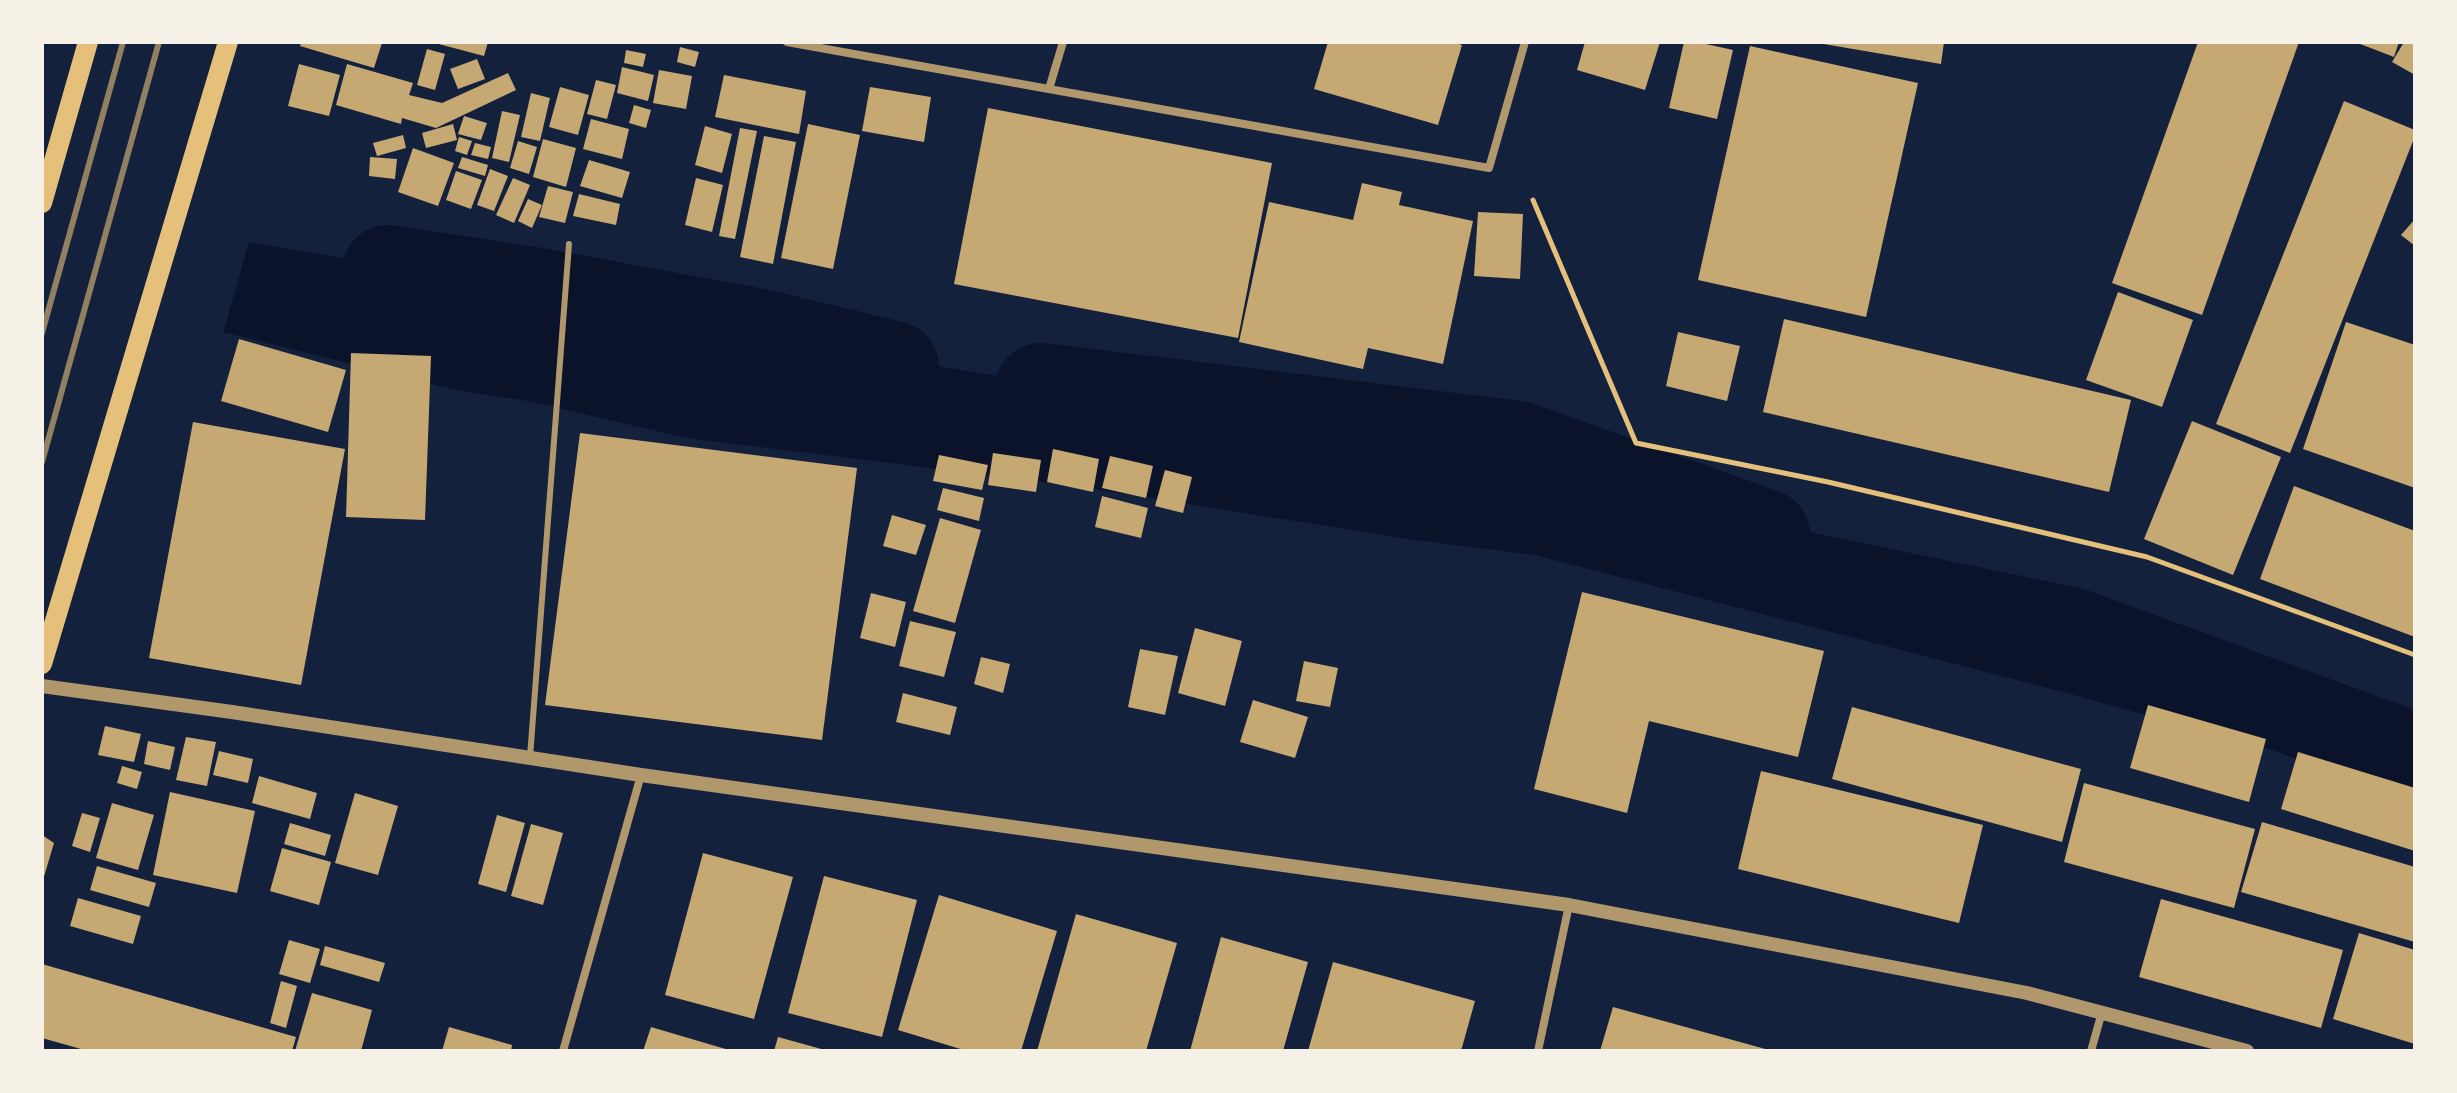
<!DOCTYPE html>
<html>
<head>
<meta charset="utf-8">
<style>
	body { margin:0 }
	#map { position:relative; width:2457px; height:1093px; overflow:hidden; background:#14213d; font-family:"Public Sans",sans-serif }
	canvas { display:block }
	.frame { position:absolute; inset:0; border:44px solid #f6f1e7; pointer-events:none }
</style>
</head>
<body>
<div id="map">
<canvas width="2457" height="1093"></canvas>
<div class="frame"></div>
</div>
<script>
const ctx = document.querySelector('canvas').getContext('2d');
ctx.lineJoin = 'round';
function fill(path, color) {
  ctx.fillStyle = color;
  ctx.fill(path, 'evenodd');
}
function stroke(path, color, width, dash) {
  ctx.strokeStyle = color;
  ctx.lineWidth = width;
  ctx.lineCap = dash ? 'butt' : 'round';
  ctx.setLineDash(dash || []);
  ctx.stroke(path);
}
const water = new Path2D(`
	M42 209 332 256 687 324 1350 435 1409 456 1516 457 1728 515 2084 589 2415 710V806L2275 751 2063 692 1535 555 1415 540 1068 485 687 438 528 401 456 390 231 334 42 309Z`);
const pier = new Path2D(`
	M42 205 250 238 222 337 42 313Z`);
const river = new Path2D(`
	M388 271 539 294 760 335 893 367
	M1041 389 1518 447 1764 535`);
const building = new Path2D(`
	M301 42H380L382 43 374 68 300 46Z
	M431 42H488L484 56Z
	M1328 42H1453L1462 45 1438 125 1314 89Z
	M1585 42H1660L1645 90 1577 70Z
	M1684 42H1697L1733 50 1717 119 1669 108Z
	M1812 42H1944L1941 64Z
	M2198 42H2299L2202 315 2112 283Z
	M2355 42H2399L2394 57Z
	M2404 42H2415V75L2392 62Z
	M1750 46 1918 83 1866 317 1698 280Z
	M680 47 699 52 695 67 677 62Z
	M427 49 445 54 435 90 417 85Z
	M626 50 646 54 643 67 624 63Z
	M477 59 485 79 458 89 450 69Z
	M299 64 340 75 329 116 288 106Z
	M347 64 413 83 409 95 442 103 508 73 516 90 436 128 402 118 401 124 336 105Z
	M622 67 654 75 648 101 617 93Z
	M659 70 692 76 686 109 653 103Z
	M724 75 806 91 799 134 715 117Z
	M596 80 616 85 607 119 587 114Z
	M560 87 589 95 578 135 549 127Z
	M870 87 931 97 924 142 862 131Z
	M531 93 550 98 540 141 521 137Z
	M2344 101 2415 130V136L2290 453 2216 424Z
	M634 105 651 110 646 128 629 123Z
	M988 108 1272 163 1238 338 954 284Z
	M502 111 520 115 509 162 492 158Z
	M464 116 487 123 481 140 458 134Z
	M591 119 629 129 622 159 583 149Z
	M453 124 457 140 426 148 422 133Z
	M808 124 860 135 833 269 781 258Z
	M705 126 732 134 722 173 695 165Z
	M740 128 757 131 735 239 719 236Z
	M403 135 406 148 377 156 373 143Z
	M764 136 796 142 773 264 740 257Z
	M459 137 472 141 467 155 455 151Z
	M543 139 576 148 566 187 533 177Z
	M518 141 537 147 529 174 510 168Z
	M475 143 491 147 488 159 471 155Z
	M413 148 454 163 438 206 398 192Z
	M370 157 397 159 395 179 369 176Z
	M462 157 488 165 485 176 458 168Z
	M589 160 630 172 622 198 580 186Z
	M490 169 508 176 494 211 477 205Z
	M456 171 482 180 471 209 446 200Z
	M513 178 530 185 514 223 496 215Z
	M696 178 723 185 712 232 685 225Z
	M1362 183 1402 192 1399 205 1473 221 1443 364 1368 348 1363 369 1239 342 1269 202 1353 220Z
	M548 186 573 192 565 223 539 217Z
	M579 194 620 204 616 225 573 216Z
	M528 199 542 205 532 228 518 221Z
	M1478 212 1523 214 1520 279 1474 276Z
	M2415 219V246L2401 235Z
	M2118 292 2193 320 2162 407 2086 380Z
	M1784 319 2131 400 2109 492 1763 412Z
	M2346 322 2415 345V488L2303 449Z
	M1678 332 1740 346 1727 401 1666 386Z
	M239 339 346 370 328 432 221 401Z
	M351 353 431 356 425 520 346 517Z
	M2192 421 2281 457 2233 575 2144 539Z
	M193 422 345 449 301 685 149 658Z
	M580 433 857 468 822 740 545 705Z
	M1053 449 1099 459 1093 492 1047 482Z
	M993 453 1041 460 1036 492 988 485Z
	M939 455 988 465 982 490 933 481Z
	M1110 456 1153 466 1146 498 1102 488Z
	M1165 470 1192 477 1183 513 1155 506Z
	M2294 486 2415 531V637L2260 579Z
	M943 488 984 498 979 521 937 510Z
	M1102 496 1148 508 1141 538 1095 527Z
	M892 515 926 525 916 555 883 546Z
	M940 518 981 530 955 623 913 611Z
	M1582 592 1824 651 1798 757 1649 721 1627 813 1534 789Z
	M871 593 906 602 895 647 860 638Z
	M910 621 956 632 944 677 899 666Z
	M1195 628 1242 641 1225 706 1178 693Z
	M1140 649 1178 656 1165 715 1128 707Z
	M981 657 1010 664 1003 693 974 684Z
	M1304 661 1338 668 1330 707 1296 701Z
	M903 693 957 707 950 735 896 722Z
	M1253 700 1308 717 1295 758 1240 742Z
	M2148 705 2266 739 2249 802 2130 768Z
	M1852 707 2081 769 2062 842 1832 779Z
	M105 726 141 734 134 762 98 755Z
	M186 737 216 742 207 786 176 780Z
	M148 741 175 747 170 770 144 764Z
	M219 751 253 759 248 783 213 775Z
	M2298 752 2415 788V851L2281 809Z
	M122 766 142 772 137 789 117 783Z
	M1761 771 1983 825 1959 923 1738 869Z
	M259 776 317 793 310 819 252 803Z
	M2084 783 2255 829 2234 908 2064 862Z
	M170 792 255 811 237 893 153 875Z
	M355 793 398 806 378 875 335 863Z
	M112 803 154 815 138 870 96 858Z
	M82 813 100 818 90 852 72 846Z
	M497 815 525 823 506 892 478 884Z
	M2262 822 2415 867V942L2241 892Z
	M290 823 331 835 325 856 284 844Z
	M531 824 563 833 543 905 511 896Z
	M42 835 54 843 43 880H42Z
	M282 848 331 862 319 905 270 891Z
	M703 853 793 877 754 1019 665 995Z
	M97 866 156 883 149 907 90 890Z
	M824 876 917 900 882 1037 788 1013Z
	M939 895 1057 931 1021 1051H967L898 1030Z
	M78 898 141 916 133 944 70 926Z
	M2161 899 2343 950 2321 1028 2139 977Z
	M1076 914 1177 943 1146 1051H1037Z
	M2359 933 2415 950V1044L2333 1019Z
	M1221 937 1308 962 1283 1051H1190Z
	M289 940 320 949 310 983 279 974Z
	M325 946 385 963 379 982 320 965Z
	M1333 962 1475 1001 1461 1051H1308Z
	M42 964 296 1037 292 1051H88L42 1038Z
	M281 981 297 986 286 1028 270 1023Z
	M312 993 372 1010 361 1051H295Z
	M1613 1007 1769 1050V1051H1600Z
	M449 1027 512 1045 511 1051H442Z
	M651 1027 729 1050V1051H643Z
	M778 1037 825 1050V1051H774Z`);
const path = new Path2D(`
	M1533 200 1636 443 1828 482 2147 557 2415 655`);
const service = new Path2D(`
	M530 757 569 244`);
const minor = new Path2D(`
	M787 42 1489 168 1525 42
	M1049 89 1063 42
	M563 1051 641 775
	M1538 1051 1569 905
	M2091 1051 2102 1012`);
const tertiary = new Path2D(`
	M42 686 232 712 641 775 1569 905 2027 993 2247 1051`);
const primary = new Path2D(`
	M42 203 88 42
	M42 664 228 42`);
const rail = new Path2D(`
	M42 333 123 42
	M42 462 159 42`);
fill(water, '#0b132b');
fill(pier, '#14213d');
stroke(river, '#0b132b', 92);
fill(building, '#c6a872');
stroke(path, '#e5c07b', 5);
stroke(service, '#b1986c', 6);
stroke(minor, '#b1986c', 8);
stroke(tertiary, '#b1986c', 14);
stroke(primary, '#e5c07b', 20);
stroke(rail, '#918062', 6);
</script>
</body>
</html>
